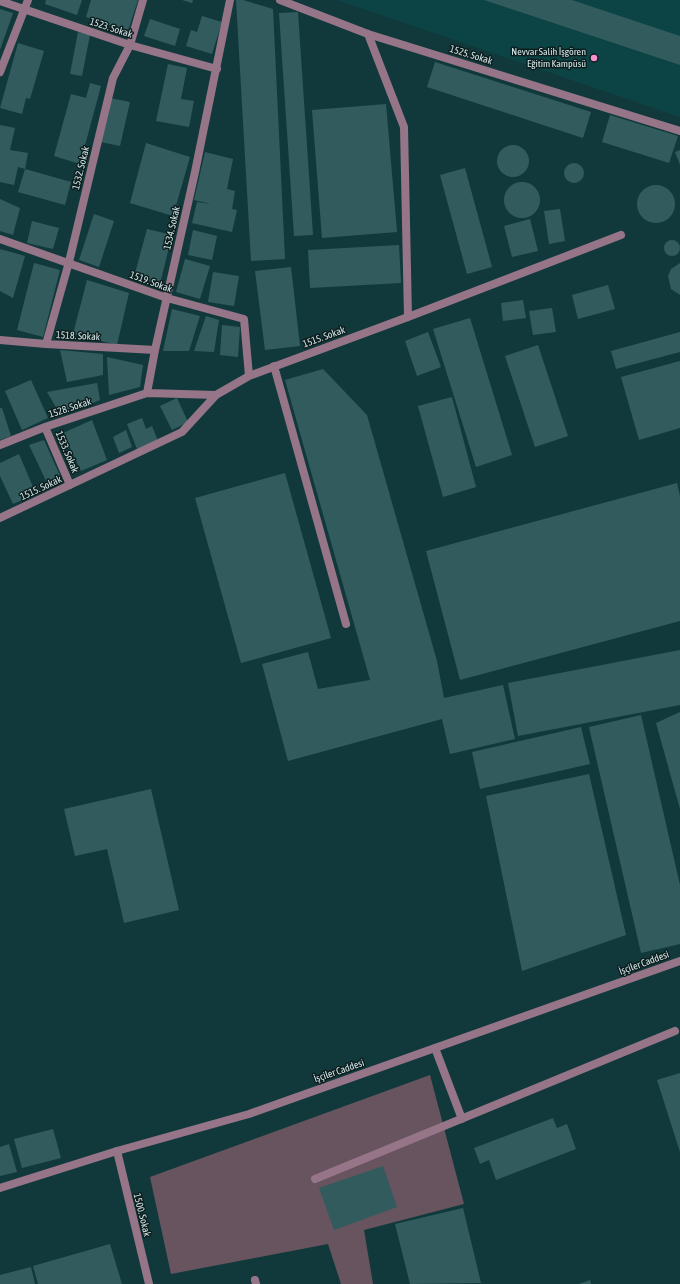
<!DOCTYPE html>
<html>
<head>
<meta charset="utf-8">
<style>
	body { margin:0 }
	canvas { display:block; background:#11393b }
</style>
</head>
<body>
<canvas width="680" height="1284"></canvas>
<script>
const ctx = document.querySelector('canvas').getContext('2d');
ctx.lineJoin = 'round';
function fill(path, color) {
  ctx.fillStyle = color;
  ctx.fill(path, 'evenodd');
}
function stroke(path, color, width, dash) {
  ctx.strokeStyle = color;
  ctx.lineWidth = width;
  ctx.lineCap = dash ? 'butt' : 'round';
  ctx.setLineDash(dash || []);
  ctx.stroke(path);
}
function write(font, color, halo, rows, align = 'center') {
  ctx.font = font + ' "Asap Condensed",sans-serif';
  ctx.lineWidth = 3;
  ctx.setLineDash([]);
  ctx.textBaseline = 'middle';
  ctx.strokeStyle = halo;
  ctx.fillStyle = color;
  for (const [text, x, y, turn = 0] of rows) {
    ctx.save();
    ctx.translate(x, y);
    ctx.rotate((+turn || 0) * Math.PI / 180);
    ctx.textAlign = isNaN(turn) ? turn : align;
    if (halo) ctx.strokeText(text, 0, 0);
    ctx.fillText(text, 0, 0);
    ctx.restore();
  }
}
const built = new Path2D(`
	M337 0H680V117Z`);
const green = new Path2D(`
	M430 1075 464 1204 364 1230 373 1284H341L328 1244 171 1274 150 1177Z`);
const building = new Path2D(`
	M46 0H82L77 15 45 4Z
	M91 0H138L128 31 86 17Z
	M182 0H193L192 3Z
	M236 0H243L273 9 285 259 251 261Z
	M484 0H572L680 36V65Z
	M0 9 13 13 0 50Z
	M298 12 313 235 294 236 279 13Z
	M202 16 222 22 212 54 186 46 191 30 197 32Z
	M150 19 180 29 175 46 144 36Z
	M78 32 90 35 82 76 70 74Z
	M18 43 44 51 30 99 26 98 22 114 0 108Z
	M435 62 591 112 583 138 427 87Z
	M168 64 187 68 181 99 194 101 189 127 156 121Z
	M90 83 101 86 80 164 54 156 71 94 86 98Z
	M110 98 130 102 120 146 101 142Z
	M386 104 397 232 322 238 312 110Z
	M610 115 678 136 669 163 602 142Z
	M0 125 15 128 10 150 28 153 25 169 71 182 65 205 18 192 25 169 18 167 14 185 0 182Z
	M146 143 190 157 173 216 130 203Z
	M497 161a16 16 0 1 1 32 0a16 16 0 1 1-32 0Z
	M680 150V165L675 152Z
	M205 152 233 159 227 189 235 191 232 209 237 210 232 232 192 223 197 202 211 204 194 200Z
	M564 173a10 10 0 1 1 20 0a10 10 0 1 1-20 0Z
	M465 168 492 267 467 274 440 175Z
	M504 200a18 18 0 1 1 36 0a18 18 0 1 1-36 0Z
	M637 204a19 19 0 1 1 38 0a19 19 0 1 1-38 0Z
	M0 199 20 208 13 235 0 231Z
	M560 209 565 241 549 244 544 211Z
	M94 214 114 221 99 267 79 260Z
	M530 219 538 251 512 257 504 226Z
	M32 221 59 228 53 249 27 243Z
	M147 229 172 235 160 284 134 277Z
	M193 230 217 236 212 260 188 255Z
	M664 248a8 8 0 1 1 16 0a8 8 0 1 1-16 0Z
	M399 245 401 283 310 288 308 250Z
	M0 249 25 256 13 298 0 291Z
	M185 259 210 266 200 299 176 292Z
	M34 263 60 270 43 337 17 330Z
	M680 263V295L671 289 668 276 671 269Z
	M291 267 300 346 265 350 255 271Z
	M213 272 239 276 234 306 208 302Z
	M87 280 129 293 117 345 73 334Z
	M608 285 615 309 578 319 572 295Z
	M523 300 526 318 503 321 501 303Z
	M552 308 556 332 533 335 529 311Z
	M172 309 200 316 189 351H163Z
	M206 316 219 320 214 352 194 351Z
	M470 318 512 455 476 467 433 329Z
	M222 325 240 327 238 357 220 355Z
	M428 332 441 367 417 376 405 341Z
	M680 332V352L616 369 611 351Z
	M538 345 568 436 535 447 505 356Z
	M60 350 103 354V375L67 382Z
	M107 357 143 365 140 387 109 395Z
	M680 361V428L639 440 621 377Z
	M323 369 367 415 437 661 444 698 503 685 515 739 450 754 442 719 288 761 262 664 308 652 318 689 370 680 285 380Z
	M31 380 48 418 22 430 5 391Z
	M97 383 100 400 61 416 47 392Z
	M452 397 476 487 443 497 418 406Z
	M177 398 188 422 172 430 160 406Z
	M0 408H2L11 436 0 440Z
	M142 418 146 429 152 426 158 441 137 449 127 424Z
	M92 420 107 460 81 471 63 433Z
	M126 430 132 447 119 453 113 437Z
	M44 440 62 480 49 487 29 445Z
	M19 454 36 494 13 504 0 476V463Z
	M285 473 331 638 241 663 195 498Z
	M677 483 680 496V621L460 680 426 551Z
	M680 650V705L518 736 508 683Z
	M680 712V809L656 723Z
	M641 715 680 885V944L641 953 589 727Z
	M581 727 590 764 480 789 472 752Z
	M589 774 626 935 522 971 486 796Z
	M151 789 179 910 124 923 107 849 75 856 64 809Z
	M680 1073V1152L657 1080Z
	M553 1118 557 1128 567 1124 576 1149 496 1180 489 1160 480 1164 474 1148Z
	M53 1129 61 1158 22 1168 14 1139Z
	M9 1144 17 1172 0 1176V1147Z
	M383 1166 397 1207 334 1230 319 1188Z
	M463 1208 481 1283 410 1284 395 1224Z
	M110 1244 122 1284H38L33 1266Z
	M31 1267 35 1284H0V1275Z
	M590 1280 591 1284H579Z`);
const service = new Path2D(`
	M408 317 621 235
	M274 366 346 624
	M435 1048 462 1119
	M315 1179 675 1031
	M255 1280 256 1284`);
const minor = new Path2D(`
	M280 0 368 34 680 131
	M0 1 130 45 217 69
	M0 72 28 0
	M0 239 167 298 244 319 249 376
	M0 340 46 344 155 350
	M46 344 69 262 113 78 130 45 143 0
	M216 395 147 393 155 350 195 172 230 0
	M45 427 70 485
	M0 445 45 427 147 393
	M0 518 182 432 216 395 249 376 408 317 404 127 368 34
	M117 1151 149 1284`);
const tertiary = new Path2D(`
	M0 1188 117 1151 249 1114 680 961`);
const markers = [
	[594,58,4,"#f790ce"]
];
const streetNames = [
	["1523. Sokak",111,28,18],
	["1525. Sokak",471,55,17],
	["1532. Sokak",81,168,-76],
	["1534. Sokak",172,228,-77],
	["1519. Sokak",151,282,20],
	["1518. Sokak",78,336,3],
	["1515. Sokak",324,337,-20],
	["1528. Sokak",70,408,-18],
	["1533. Sokak",67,452,67],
	["1515. Sokak",41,488,-25],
	["İşçiler Caddesi",644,963,-20],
	["İşçiler Caddesi",339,1071,-19],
	["1500. Sokak",142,1215,76]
];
const poiNames = [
	["Nevvar Salih İşgören",586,52],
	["Eğitim Kampüsü",586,64]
];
fill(built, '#0c4345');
fill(green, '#67545e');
fill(building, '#315b5d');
stroke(service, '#967588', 8);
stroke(minor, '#967588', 8);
stroke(tertiary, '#967588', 8);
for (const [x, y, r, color] of markers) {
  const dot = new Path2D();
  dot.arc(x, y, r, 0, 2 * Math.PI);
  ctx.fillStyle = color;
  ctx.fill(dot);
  stroke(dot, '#0d1d1e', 1.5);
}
write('10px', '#d3e8e9', '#0d1d1e', streetNames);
write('10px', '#d3e8e9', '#0d1d1e', poiNames, 'right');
</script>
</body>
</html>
